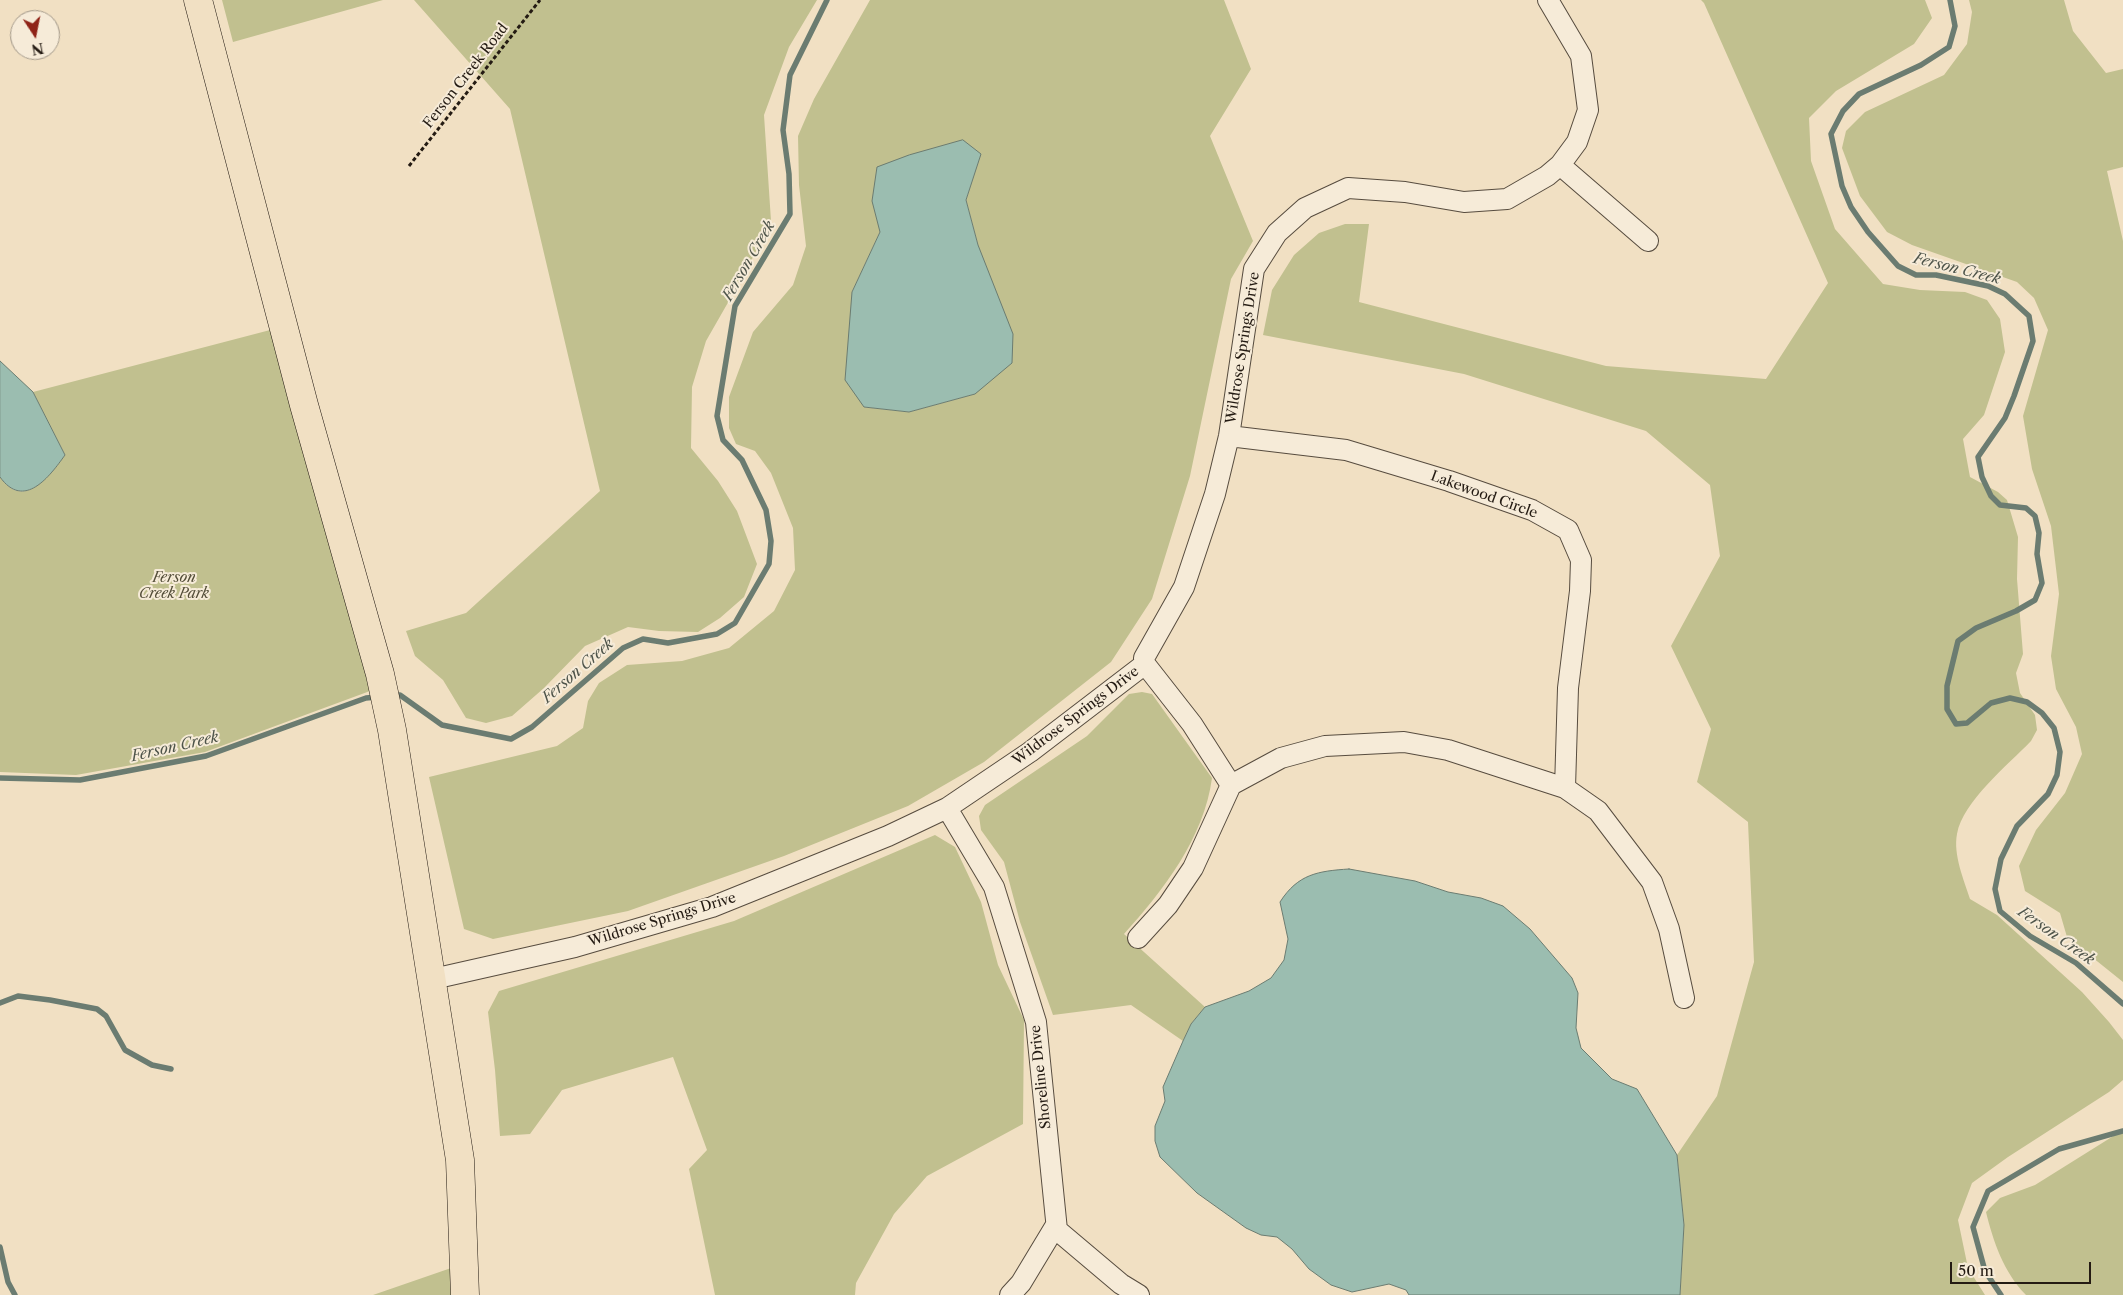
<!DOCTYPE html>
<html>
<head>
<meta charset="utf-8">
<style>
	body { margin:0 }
	#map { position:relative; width:2123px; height:1295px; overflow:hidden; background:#f1e0c3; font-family:"Libre Caslon Text",serif }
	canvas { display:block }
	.north { position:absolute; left:10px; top:10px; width:50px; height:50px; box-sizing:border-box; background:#f6ebd8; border:1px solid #a29889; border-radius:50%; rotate:169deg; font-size:14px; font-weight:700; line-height:20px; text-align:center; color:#241b13 }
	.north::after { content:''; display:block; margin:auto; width:18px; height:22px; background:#8f2418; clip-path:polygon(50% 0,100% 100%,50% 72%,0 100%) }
	.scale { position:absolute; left:1950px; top:1262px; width:141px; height:22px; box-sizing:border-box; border:2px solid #241b13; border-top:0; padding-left:6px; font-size:15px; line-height:18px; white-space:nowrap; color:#241b13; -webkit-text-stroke:4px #f6ebd8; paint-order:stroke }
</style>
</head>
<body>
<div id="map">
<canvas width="2123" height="1295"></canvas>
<div class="north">N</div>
<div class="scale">50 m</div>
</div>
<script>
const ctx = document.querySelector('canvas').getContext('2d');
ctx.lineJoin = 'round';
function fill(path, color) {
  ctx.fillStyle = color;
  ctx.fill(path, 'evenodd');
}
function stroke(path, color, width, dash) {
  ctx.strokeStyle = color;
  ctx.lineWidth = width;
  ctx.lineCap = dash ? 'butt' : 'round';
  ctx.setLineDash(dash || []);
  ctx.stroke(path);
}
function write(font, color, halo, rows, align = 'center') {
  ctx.font = font + ' "Libre Caslon Text",serif';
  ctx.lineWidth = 4;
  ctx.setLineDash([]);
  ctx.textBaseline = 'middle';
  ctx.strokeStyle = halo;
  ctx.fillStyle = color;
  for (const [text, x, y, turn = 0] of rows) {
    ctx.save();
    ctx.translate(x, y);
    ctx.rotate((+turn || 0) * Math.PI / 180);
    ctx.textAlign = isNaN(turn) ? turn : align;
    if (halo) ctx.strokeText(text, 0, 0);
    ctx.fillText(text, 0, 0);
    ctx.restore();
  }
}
const green = new Path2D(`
	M222 0H383L233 42Z
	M414 0H817L789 47 764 115 771 221 746 271 706 341 692 387 691 448 718 481 737 511 757 564 744 597 720 618 698 632 659 631 628 627 585 646 544 688 512 716 486 723 466 718 443 680 415 656 406 631 466 613 600 491 510 109Z
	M870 0H1224L1251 69 1210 136 1253 241 1231 279 1190 476 1152 599 1111 662 984 762 908 806 784 856 628 911 493 939 464 929 429 777 557 746 583 728 588 701 599 683 627 665 682 661 729 648 774 611 795 570 793 528 771 473 755 451 736 444 729 428V397L753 332 793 285 806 246 799 185 798 136 814 99ZM980 154 966 200 978 245 975 394 909 412 864 407 852 292 880 232Z
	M1701 0H1925L1932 18 1914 44 1836 91 1809 118 1811 161 1835 229 1883 284 1920 290 1965 292 1987 300 2000 319 2005 352 1984 415 1963 439 1970 477 1998 492 2007 500 2018 537 2017 579 2023 654 2016 673 2020 693 2035 715 2037 730 2031 741C2008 765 1963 801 1957 834 1953 855 1964 880 1970 899L1997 915 2082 992 2109 1022 2123 1040V1080L2109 1092 2008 1157 1972 1183 1958 1220 1968 1268 1985 1295H1680L1684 1225 1677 1155 1717 1096 1754 962 1748 822 1697 782 1711 729 1671 646 1720 556 1710 485 1646 431 1464 374 1263 335 1272 290 1294 255 1319 233 1345 224H1369L1359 302 1606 366 1766 379 1828 283 1704 3Z
	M1969 0H2064L2073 31 2106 73 2123 69V167L2107 171 2123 241V982L2067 937 2060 913 2025 891 2019 866 2036 830 2065 793 2082 754 2076 727 2056 689 2051 656 2059 594 2051 526 2032 469 2023 416 2048 330 2034 298 2017 282 1912 245 1887 232 1860 196 1842 148 1846 131 1865 112 1944 75 1967 44 1972 12Z
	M274 329 333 540 370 691 205 752 76 775 0 772V477C25 512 48 475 65 455L33 392Z
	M1142 692 1152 694 1212 778C1204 838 1163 891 1124 934L1205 1007 1191 1024 1183 1041 1131 1005 1053 1015 1020 922 1004 862 981 830 979 816 985 805 1087 736 1129 694Z
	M935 835 955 847 981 902 998 965 1024 1020 1023 1124 927 1176 894 1214 856 1283 855 1295H715L689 1169 707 1150 673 1057 562 1090 530 1134 500 1136 495 1070 488 1012 499 991 734 921Z
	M2123 1130V1295H2026C2004 1273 1993 1241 1986 1212L2000 1198 2035 1185Z
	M454 1267 452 1295H373Z`);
const water = new Path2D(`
	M963 140 981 154 966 200 978 245 1013 334 1012 363 975 394 909 412 864 407 845 380 852 292 880 232 872 201 877 167 909 155Z
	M0 361 33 392 65 455C50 476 24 511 0 477Z
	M1349 869 1415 881 1448 892 1481 898 1503 906 1530 929 1572 978 1578 993 1576 1028 1581 1048 1612 1079 1637 1089 1677 1155 1684 1225 1680 1295H1409L1406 1290 1389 1284 1352 1292 1331 1285 1309 1269 1292 1249 1277 1237 1261 1235 1246 1228 1197 1193 1160 1157 1155 1141V1126L1165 1101 1163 1087 1183 1041 1191 1024 1205 1007 1249 991 1271 978 1284 960 1288 939 1280 902C1298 874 1318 871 1349 869Z`);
const stream = new Path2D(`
	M1950 0 1955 26 1949 47 1921 65 1859 94 1843 111 1831 134 1842 186 1851 207 1868 232 1898 266 1916 275H1936L1988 286 2005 294 2029 316 2033 341 2014 396 2005 418 1978 457 1982 477 1991 496 2000 505 2026 508 2035 516 2039 533 2037 554 2042 583 2035 600 2016 611 1976 628 1958 641 1947 686V709L1956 724 1967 723 1991 703 2010 698 2027 702 2042 713 2054 728 2060 752 2057 775 2048 794 2017 826 2001 859 1995 889 2000 911 2030 936 2076 963 2123 1004
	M391 696 400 695 442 725 511 739 532 727 623 648 643 639 668 643 717 634 735 623 769 564 771 541 766 510 742 460 723 440 717 416 735 306 790 214 789 174 783 130 790 75 827 0
	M0 778 80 780 206 756 366 698 377 697
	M0 1003 18 996 50 1000 97 1009 106 1016 125 1050 152 1065 171 1069
	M0 1247 8 1282 15 1295
	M2001 1295 1985 1271 1973 1227 1988 1191 2059 1149 2123 1131`);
const path = new Path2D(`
	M409 166 540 0`);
const street = new Path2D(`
	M1560 165 1648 241
	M1229 436 1346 450 1449 481 1532 510 1568 530 1581 560 1580 591 1568 688 1565 788 1598 811 1652 882 1669 929 1684 998
	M1145 664 1192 724 1231 785
	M947 808 994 887 1036 1022 1057 1230 1121 1284 1139 1295
	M1138 938 1168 905 1193 868 1231 785 1281 758 1325 746 1404 742 1448 750 1565 788
	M433 979 575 947 712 907 888 836 947 808 1030 752 1145 664 1144 658 1184 587 1215 494 1229 436 1254 269 1277 233 1305 208 1348 188 1405 192 1464 202 1507 199 1547 176 1560 165 1577 142 1588 110 1581 56 1548 0
	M1010 1295 1021 1283 1056 1225`);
const primary = new Path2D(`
	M198 0 304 405 380 674 392 730 460 1160 465 1295`);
const streetNames = [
	["Ferson Creek Road",466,76,-52],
	["Wildrose Springs Drive",1243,348,-81],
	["Lakewood Circle",1484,495,20],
	["Wildrose Springs Drive",1076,716,-37],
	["Wildrose Springs Drive",662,920,-17],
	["Shoreline Drive",1041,1077,-96]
];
const parkNames = [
	["Ferson",174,578],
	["Creek Park",174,594]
];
const waterNames = [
	["Ferson Creek",749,261,-60],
	["Ferson Creek",1957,269,14],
	["Ferson Creek",578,671,-41],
	["Ferson Creek",175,747,-13],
	["Ferson Creek",2056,936,35]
];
fill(green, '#c1c08f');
fill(water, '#9bbdb0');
stroke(water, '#6b7c71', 1);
stroke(stream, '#6b7c71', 5.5);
stroke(street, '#574c3f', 22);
stroke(primary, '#241b13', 29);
stroke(path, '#241b13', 3, [4, 2.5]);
stroke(street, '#f6ebd8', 20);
stroke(primary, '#f1e0c3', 28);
write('14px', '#241b13', '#f6ebd8', streetNames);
write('italic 14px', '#534d38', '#f6ebd8', parkNames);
write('italic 15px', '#4e544a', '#f6ebd8', waterNames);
</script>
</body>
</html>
